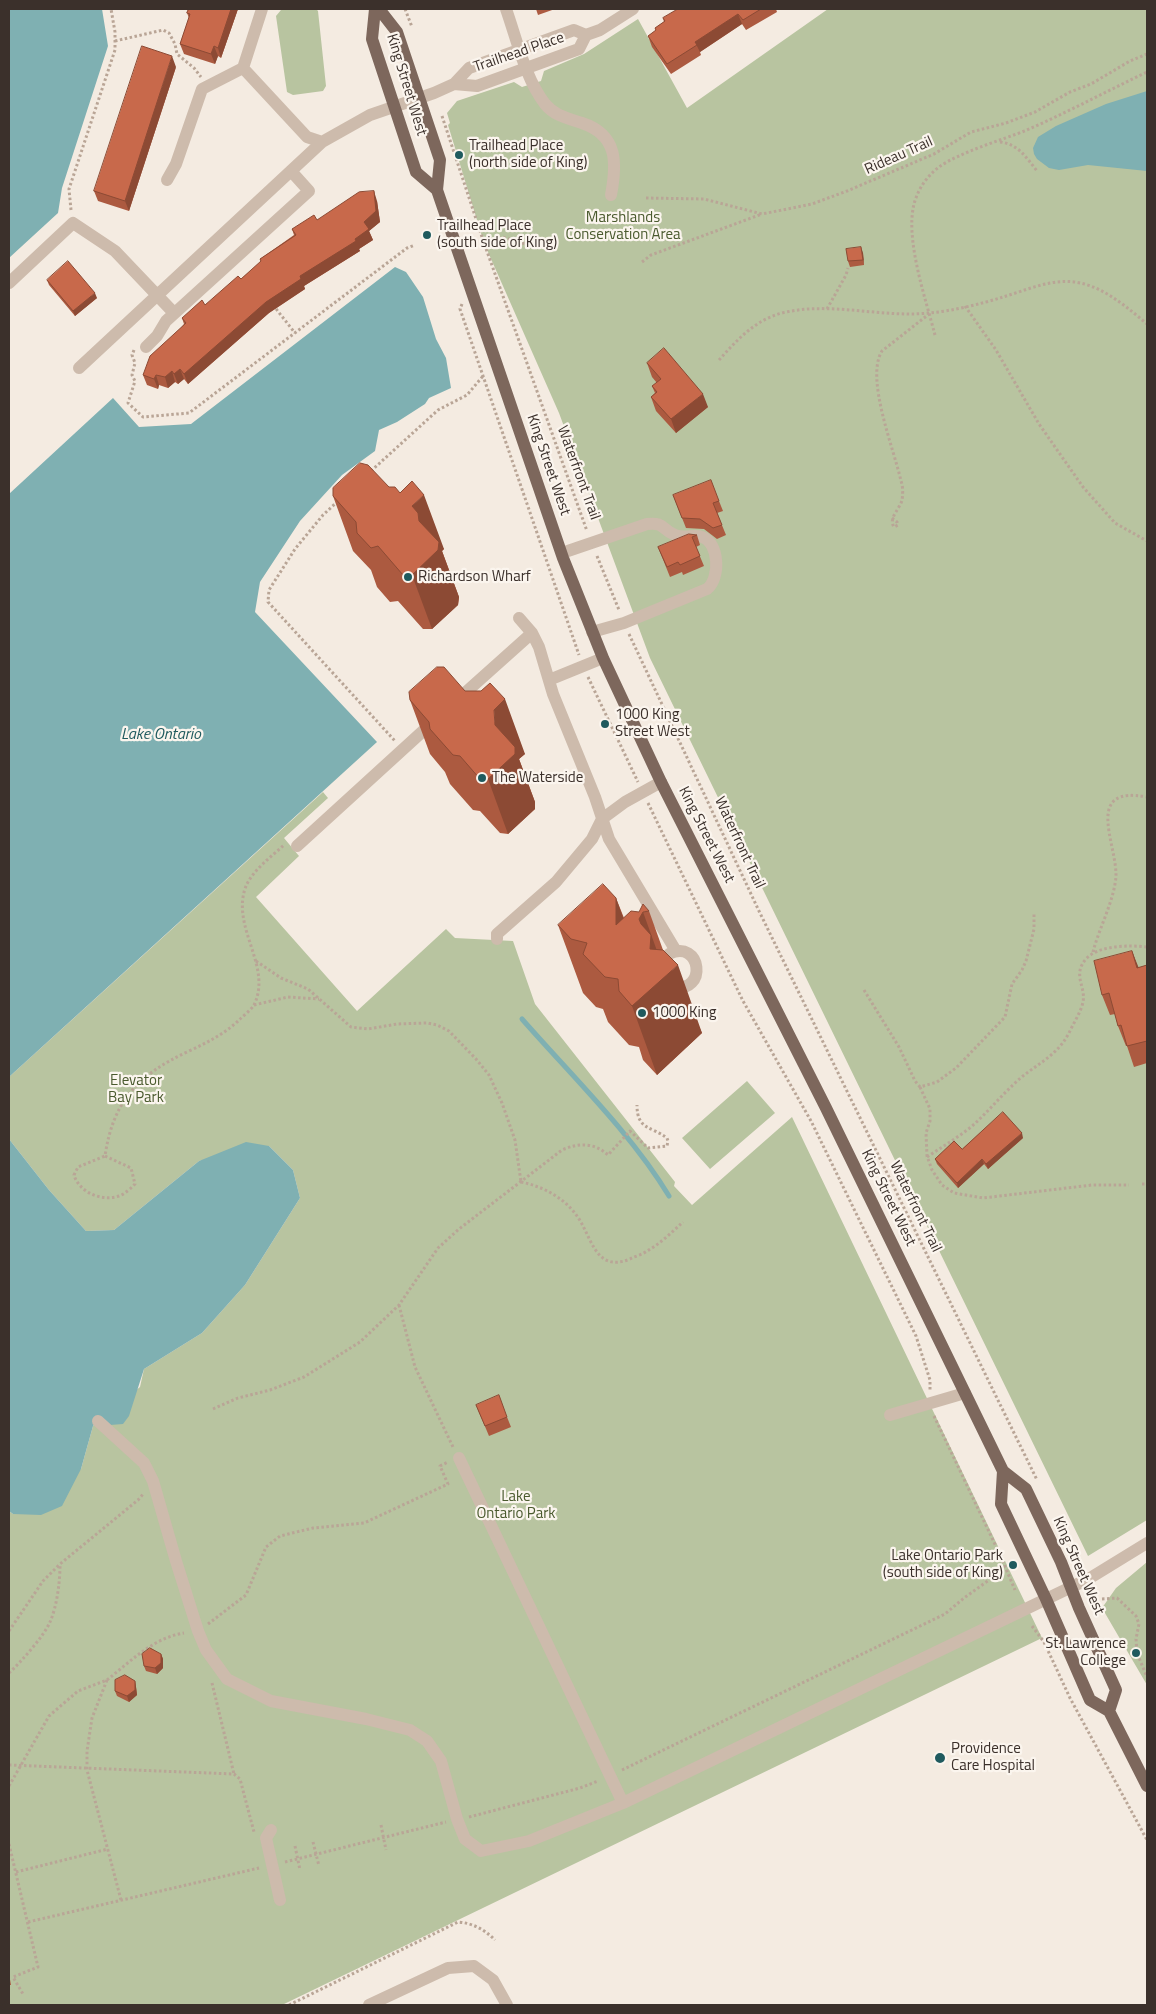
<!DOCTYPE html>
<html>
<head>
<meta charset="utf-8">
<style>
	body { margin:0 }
	#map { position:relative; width:1156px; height:2014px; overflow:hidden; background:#f4ebe1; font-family:"Titillium Web",sans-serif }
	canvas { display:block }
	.frame { position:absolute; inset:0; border:10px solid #3b302b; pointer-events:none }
</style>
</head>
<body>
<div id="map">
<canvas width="1156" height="2014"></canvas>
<div class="frame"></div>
</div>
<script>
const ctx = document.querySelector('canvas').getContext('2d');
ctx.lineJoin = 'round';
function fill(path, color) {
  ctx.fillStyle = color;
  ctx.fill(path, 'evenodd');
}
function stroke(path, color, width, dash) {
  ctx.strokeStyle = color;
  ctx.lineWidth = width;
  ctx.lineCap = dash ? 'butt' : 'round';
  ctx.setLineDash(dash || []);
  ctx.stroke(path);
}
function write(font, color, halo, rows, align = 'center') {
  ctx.font = font + ' "Titillium Web",sans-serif';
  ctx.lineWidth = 4.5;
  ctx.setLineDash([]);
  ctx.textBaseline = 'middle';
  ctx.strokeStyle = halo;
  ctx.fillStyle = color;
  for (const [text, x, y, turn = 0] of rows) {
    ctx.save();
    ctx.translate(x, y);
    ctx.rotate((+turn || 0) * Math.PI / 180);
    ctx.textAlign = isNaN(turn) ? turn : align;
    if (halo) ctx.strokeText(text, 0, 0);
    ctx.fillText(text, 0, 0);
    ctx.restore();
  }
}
const green = new Path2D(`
	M293 9H316L318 11 326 86 323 91 293 95 287 92 276 16 281 10Z
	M828 9H1147V1520L1088 1556 650 658 559 413 484 243 448 125 450 123 447 113 457 101 514 82 522 87 541 81 544 71 584 54 638 19 687 108Z
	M323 792 328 798 284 838 299 856 256 897 357 1011 446 929 455 938 513 941 535 1004 675 1182 674 1186 692 1205 792 1117 1042 1638 282 2005H9V1511L13 1514 81 1469 93 1426 140 1387 144 1369 202 1333 245 1285 300 1198 293 1170 269 1146 199 1161 114 1230 86 1231 49 1190 9 1139V1077Z
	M747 1081 775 1113 710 1169 682 1138Z
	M1147 1562V1685L1102 1608 1116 1588Z`);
const water = new Path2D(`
	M9 9H102L108 46 62 188 58 213 9 258Z
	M1147 91V171L1088 165 1059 170 1049 168 1037 159 1034 154 1033 148 1038 137 1056 126 1106 104Z
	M395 267 406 272 423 297 436 339 446 358 451 388 429 398 425 404 397 422 379 430 375 451 342 475 300 521 260 582 255 612 377 742 9 1077V494L113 398 139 427 191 424Z
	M9 1139 49 1190 86 1231 114 1230 199 1161 246 1142 269 1146 293 1170 300 1198 245 1285 202 1333 144 1369 129 1416 123 1424 110 1425 101 1418 93 1426 81 1469 62 1506 41 1515 13 1514 9 1511Z`);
const stream = new Path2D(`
	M522 1019C571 1075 631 1133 669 1196`);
const path = new Path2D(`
	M405 9 412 27
	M115 41 163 30 169 33 175 44 177 54 194 68 201 77
	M442 116 484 243 587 531
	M1000 142C1018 144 1026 157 1037 171
	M646 198 704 199 762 214 812 204 847 191 934 154 971 132 1006 123 1035 112 1070 92 1091 84 1130 61 1147 54
	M71 210 69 189 115 50V32L111 9
	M484 243 502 237 532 246
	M642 262 651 255 762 214
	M462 304 460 309 579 655
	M273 305 295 333
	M965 306 996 350 1039 424 1083 487 1115 523 1147 541
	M827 309 846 275 848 268
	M935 335C926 300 905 240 914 204 918 189 927 176 939 167 960 152 1002 140 1027 130 1068 112 1107 91 1147 72
	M134 350 132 355 135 363 132 375 135 381 128 403 143 417 189 413 407 248 415 245
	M719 360C737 340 755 320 782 313 830 301 880 318 929 313 952 311 981 304 1003 297 1027 290 1054 277 1080 283 1105 288 1128 308 1147 324
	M371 471 438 410 467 395 483 376
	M338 501 323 515 295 549 269 590 268 602 395 741
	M892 518 897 522 898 525 894 527C888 518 900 509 902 500 903 494 903 486 901 481 894 449 865 378 882 351L929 314
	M597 556 619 610
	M629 634 759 911 1037 1480
	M588 677 638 782
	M648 803 743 1001 811 1121 916 1336 930 1380V1391
	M1093 952C1099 928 1115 899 1116 875 1116 842 1084 785 1147 797
	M256 961 281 978 308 989 351 1027 368 1029 397 1024 427 1023 437 1025 449 1031 476 1059 489 1075 502 1103 515 1140 521 1182
	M864 990 899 1047 915 1081 920 1087 937 1082 956 1068 1005 1017 1012 984 1022 970 1026 961 1034 929V912
	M254 1005 288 997 319 999
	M920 1087 930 1109V1121L926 1133 927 1156 932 1170 942 1185 954 1193 983 1198 1092 1185H1129
	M105 1156 131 1168 135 1184C131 1188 125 1194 119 1196 101 1202 79 1192 74 1175L78 1167 105 1156C113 1101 138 1075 187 1052 206 1043 223 1035 238 1021 243 1016 251 1010 254 1005 273 966 230 927 246 886 253 870 271 857 284 845
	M927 1157C942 1147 957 1138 971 1127 986 1114 999 1098 1014 1084 1033 1065 1055 1059 1069 1033 1073 1024 1081 1012 1083 1002 1086 986 1072 975 1086 959 1098 945 1130 945 1147 947
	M521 1182C541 1186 561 1196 574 1212 592 1233 593 1274 630 1259 635 1256 642 1255 647 1251 660 1244 672 1232 683 1222
	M1142 1184H1147
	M399 1305 415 1367 453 1447
	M213 1409 238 1398 270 1390 304 1377 360 1342 399 1305 438 1248 459 1229 562 1150C578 1143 594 1142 608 1155L630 1131 648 1148 667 1146 668 1141 667 1138C651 1126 637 1130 637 1105
	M934 1416 1001 1557 1015 1590
	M1070 1546 1076 1553
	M1102 1599 1117 1598 1136 1616 1139 1624 1136 1639 1137 1653 1147 1677
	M208 1624 246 1595 266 1547 280 1536 313 1528 364 1523 448 1484 440 1466 448 1462
	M1032 1626 1044 1642 1070 1698 1147 1840
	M9 1631 43 1581 60 1564 138 1500 144 1493
	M9 1673C21 1662 44 1636 50 1622 57 1606 60 1582 60 1565
	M107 1680C131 1661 153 1638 184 1633
	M212 1683 234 1774
	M9 1765 234 1774 240 1779 254 1832
	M622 1770 945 1614 964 1598 1003 1570
	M9 1786 49 1716 78 1691 107 1680 92 1718 87 1751V1770L121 1900
	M469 1817 580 1788 598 1781
	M381 1825 386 1850
	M313 1842 319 1866
	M9 1844 38 1967 13 1977 23 1994
	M295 1846 300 1870
	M285 1862 446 1822
	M16 1872 108 1849
	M28 1922 259 1868
	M289 2005 458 1922C473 1923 485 1930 495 1940`);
const minor = new Path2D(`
	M262 9 243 68 307 137 322 142
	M506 9C517 40 525 78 545 104 556 117 568 118 582 123 618 135 617 163 611 195
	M454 84 477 86 579 49 586 35
	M167 180 176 164 202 89 243 68
	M9 283 73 223 115 251 174 313
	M146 347 157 336 166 321 309 191 291 171
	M79 368 322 142 370 115 434 93 454 84 469 68 574 30 586 35 600 30 633 9
	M562 553 647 524C665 522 661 529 675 535 684 539 694 534 702 537 719 542 721 578 707 589L624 623 592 632
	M519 618 532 633 539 647 553 694 595 797 609 839 676 951
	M549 680 603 658
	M456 701 532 633
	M297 846 434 721
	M497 939V934L556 882 592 839 602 819 625 802 661 782
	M669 954C701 938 709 994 672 987
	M890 1415 965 1393
	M98 1421 144 1463 153 1481 176 1561 198 1631 206 1650 227 1679 271 1701 366 1719 410 1730 427 1741 441 1761 457 1819 465 1839 481 1851 529 1841 623 1803 1090 1578 1147 1543
	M459 1458 623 1803
	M271 1830 266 1838 280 1900
	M369 2005 448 1968 474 1966 493 1980 507 2005`);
const major = new Path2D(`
	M375 9 372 39 416 172 437 190
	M379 9 397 32 440 160 437 190 563 558 603 658 661 782 826 1108 1003 1471 1026 1489 1061 1562 1079 1608 1116 1690 1109 1711
	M1003 1471 1001 1504 1046 1599 1090 1700 1109 1711 1147 1786`);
const wall = new Path2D(`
	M188 9H238L221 58 218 56 215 64 184 54 180 44 189 18 187 13Z
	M536 9H555L538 15Z
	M678 9H776L777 12 746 30 742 24 700 52 701 55 671 74 652 47 648 36 656 31 655 28 664 22 663 18Z
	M176 67 129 211 98 201 94 191Z
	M377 201 380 222 369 231 373 240 359 249 360 251 304 286 305 289 269 313 188 384 184 379 178 384 175 382 168 388 159 385 158 389 147 385 143 375 184 324 182 318 205 305 241 279 261 262 260 259 294 235 292 229 317 220Z
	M863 253 864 265 850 267 848 261Z
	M47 280 97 298 75 316 49 285Z
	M647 363 708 407 676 433 656 411 651 397 655 393 652 386 657 383 652 377Z
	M389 487 444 549 442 551 459 597 458 605 432 629H423L398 601 390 602 377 587 371 570 353 551 333 496Z
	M673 495 719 501 723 511 717 513 726 535 717 539 704 529 686 528Z
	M697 535 700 545 696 547 704 566 683 575 682 572 670 577 658 547Z
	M465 691 525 754 519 759 535 802V809L508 834 500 833 480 811 473 810 450 784 445 772 430 754 410 700Z
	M616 898 624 918 639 912 649 911 663 950 702 1033 657 1075 643 1060 639 1047 629 1045 608 1022 603 1009 596 1007 583 993 558 925Z
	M1132 951 1138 968 1147 965V1063L1134 1067 1127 1046H1126L1118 1026 1115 1014 1110 1015 1102 995Z
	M1023 1138 988 1169 984 1164 958 1188 937 1164 935 1159 962 1149Z
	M476 1405 507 1417 511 1427 489 1436Z
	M161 1654 163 1659V1668L157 1674 146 1671 144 1666Z
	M135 1681 136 1687 137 1695 129 1702 117 1696 115 1691Z
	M9 1974 11 1985H9Z`);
const shadedWall = new Path2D(`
	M231 9H238L221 58 218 48Z
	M738 14 742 24 700 52 695 42Z
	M214 46 218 56 215 64 211 54Z
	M172 56 176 67 129 211 125 201Z
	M374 191 377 201 380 222 369 231 373 240 359 249 360 251 304 286 305 289 269 313 188 384 184 374 266 302 300 276 364 222Z
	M861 247 863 253 864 265 863 260Z
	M95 293 97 298 75 316 73 311Z
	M180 369 184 379 178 384 174 374Z
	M172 371 175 382 168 388 165 377Z
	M156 375 159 385 158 389 154 379Z
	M703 394 708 407 676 433 671 419Z
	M424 495 444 549 442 551 459 597 458 605 432 629 412 575V506Z
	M505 699 525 754 519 759 535 802V809L508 834 488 779 495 725 494 710Z
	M616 898 641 967 616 925Z
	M643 912 666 976 678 965 702 1033 657 1075 632 1006 639 919Z
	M1132 951 1140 971 1137 968Z
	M1022 1133 1023 1138 988 1169 986 1164Z
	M982 1159 984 1164 958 1188 957 1183Z
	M161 1654 163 1659V1668L157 1674 155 1668Z
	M135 1681 136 1687 137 1695 129 1702 127 1696Z`);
const building = new Path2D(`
	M189 9H231L218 48 214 46 211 54 180 44 190 14 187 13Z
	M678 9H761L743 20 738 14 695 42 697 45 667 64 648 36 656 30 655 28 665 21 663 18Z
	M142 46 172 56 125 201 94 191Z
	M374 191 376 211 364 222 369 229 355 239 356 241 300 276 301 279 266 302 184 374 180 369 174 374 172 371 165 377 156 375 154 379 143 375 150 356 186 323 182 318 202 300 205 305 238 276 241 279 261 261 260 259 296 235 292 229 314 215 317 220 359 192Z
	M861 247 863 260 848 261 846 249Z
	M68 261 95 293 73 311 47 280Z
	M664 348 703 394 671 419 651 397 657 392 652 386 661 379 647 363Z
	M360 463 368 465 389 487H395L400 493 412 481 424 495 412 506 418 513 419 521 439 542 438 550 412 575H403L378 546 371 548 357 533 356 522 333 496V488Z
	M711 480 719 501 713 503 722 525 713 528 700 519 682 518 673 495Z
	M689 534 697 535 692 537 700 556 680 565 678 562 667 567 658 547Z
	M437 667H444L465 691H481L490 683 505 699 494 710 495 725 515 747V754L488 779H480L460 756 453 755 430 729 429 722 410 700 409 692Z
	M603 884 616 898V925L631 911 639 912 643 904 649 911 643 912 639 919 641 924 651 935 650 949 663 950 678 965 632 1006 619 991 618 979 605 977 583 954 587 943 571 939 558 925Z
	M1132 951 1137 968 1147 965V1041L1127 1046 1121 1025 1118 1026 1109 993 1102 995 1094 961Z
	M1003 1112 1022 1133 986 1164 982 1159 957 1183 935 1159 954 1141 962 1149Z
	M499 1395 507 1417 485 1426 476 1405Z
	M150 1648 161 1654V1663L155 1668 144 1666 142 1654Z
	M125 1675 135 1681V1690L127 1696 115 1691V1680Z`);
const markers = [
	[459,155,5,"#1f5a5e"],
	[427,235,5,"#1f5a5e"],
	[408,577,5,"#1f5a5e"],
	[605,724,5,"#1f5a5e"],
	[482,778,5,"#1f5a5e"],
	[642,1013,5,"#1f5a5e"],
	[1013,1565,5,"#1f5a5e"],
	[1136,1653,5,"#1f5a5e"],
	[940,1758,6,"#1f5a5e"]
];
const streetNames = [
	["Trailhead Place",519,53,-19],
	["King Street West",406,85,73],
	["Rideau Trail",899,156,-24],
	["King Street West",548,465,71],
	["Waterfront Trail",578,473,70],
	["King Street West",706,835,63],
	["Waterfront Trail",739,843,65],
	["King Street West",888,1198,64],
	["Waterfront Trail",915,1207,64],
	["King Street West",1078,1566,66]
];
const poiNames = [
	["Trailhead Place",469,146],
	["(north side of King)",469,163],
	["Trailhead Place",437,226],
	["(south side of King)",437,243],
	["Richardson Wharf",418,577],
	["1000 King",615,715],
	["Street West",615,732],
	["The Waterside",492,778],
	["1000 King",652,1013],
	["Lake Ontario Park",1003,1556,"right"],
	["(south side of King)",1003,1573,"right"],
	["St. Lawrence",1126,1644,"right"],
	["College",1126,1661,"right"],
	["Providence",951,1749],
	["Care Hospital",951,1766]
];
const parkNames = [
	["Marshlands",623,218],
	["Conservation Area",623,235],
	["Elevator",136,1081],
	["Bay Park",136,1098],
	["Lake",516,1497],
	["Ontario Park",516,1514]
];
const waterNames = [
	["Lake Ontario",161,735]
];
fill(green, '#b8c4a0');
fill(water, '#7fb0b2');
stroke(stream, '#7fb0b2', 5);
stroke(path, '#b9a596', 3, [2.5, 2.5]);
stroke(minor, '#cdbbac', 12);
stroke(major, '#7d675c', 12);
fill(wall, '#ac5a40');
fill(shadedWall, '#8c4a34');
fill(building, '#c8694b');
stroke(building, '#8c4a34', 1);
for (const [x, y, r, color] of markers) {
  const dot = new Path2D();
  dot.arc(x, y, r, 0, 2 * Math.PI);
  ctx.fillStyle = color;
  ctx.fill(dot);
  stroke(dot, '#fbf5ee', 2);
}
write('15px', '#3b302b', '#fbf5ee', streetNames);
write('15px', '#3b302b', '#fbf5ee', poiNames, 'left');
write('15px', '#4a5a2e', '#fbf5ee', parkNames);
write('italic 16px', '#1f5a5e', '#fbf5ee', waterNames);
</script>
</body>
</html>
